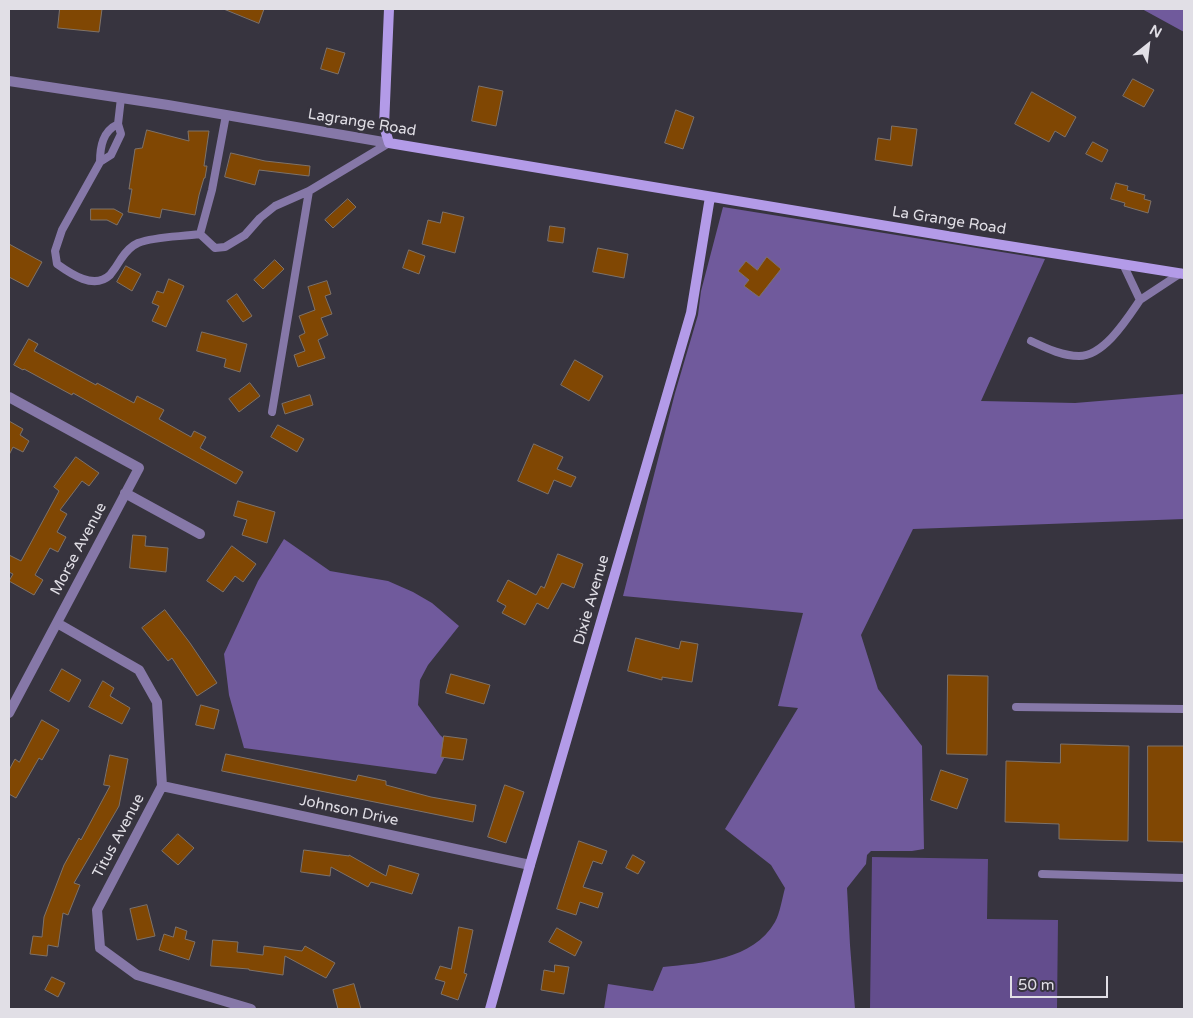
<!DOCTYPE html>
<html>
<head>
<meta charset="utf-8">
<style>
	body { margin:0 }
	#map { position:relative; width:1193px; height:1018px; overflow:hidden; background:#37343f; font-family:"Varela Round",sans-serif }
	canvas { display:block }
	.frame { position:absolute; inset:0; border:10px solid #e1dfe6; pointer-events:none }
	.north { position:absolute; left:1123px; top:20px; width:50px; height:50px; -webkit-text-stroke:4px #37343f; paint-order:stroke; rotate:29deg; font-size:14px; font-weight:700; line-height:20px; text-align:center; color:#e1dfe6 }
	.north::after { content:''; display:block; margin:auto; width:18px; height:22px; background:#e1dfe6; clip-path:polygon(50% 0,100% 100%,50% 72%,0 100%) }
	.scale { position:absolute; left:1010px; top:976px; width:98px; height:22px; box-sizing:border-box; border:2px solid #e1dfe6; border-top:0; padding-left:6px; font-size:15px; line-height:18px; white-space:nowrap; color:#e1dfe6; -webkit-text-stroke:4px #37343f; paint-order:stroke }
</style>
</head>
<body>
<div id="map">
<canvas width="1193" height="1018"></canvas>
<div class="frame"></div>
<div class="north">N</div>
<div class="scale">50 m</div>
</div>
<script>
const ctx = document.querySelector('canvas').getContext('2d');
ctx.lineJoin = 'round';
function fill(path, color) {
  ctx.fillStyle = color;
  ctx.fill(path, 'evenodd');
}
function stroke(path, color, width, dash) {
  ctx.strokeStyle = color;
  ctx.lineWidth = width;
  ctx.lineCap = dash ? 'butt' : 'round';
  ctx.setLineDash(dash || []);
  ctx.stroke(path);
}
function write(font, color, halo, rows, align = 'center') {
  ctx.font = font + ' "Varela Round",sans-serif';
  ctx.lineWidth = 5;
  ctx.setLineDash([]);
  ctx.textBaseline = 'middle';
  ctx.strokeStyle = halo;
  ctx.fillStyle = color;
  for (const [text, x, y, turn = 0] of rows) {
    ctx.save();
    ctx.translate(x, y);
    ctx.rotate((+turn || 0) * Math.PI / 180);
    ctx.textAlign = isNaN(turn) ? turn : align;
    if (halo) ctx.strokeText(text, 0, 0);
    ctx.fillText(text, 0, 0);
    ctx.restore();
  }
}
const green = new Path2D(`
	M872 857 988 859 987 919 1058 920 1057 1009H870Z`);
const forest = new Path2D(`
	M1142 9H1184V32Z
	M723 207 1045 259 981 401 1075 403 1184 394V519L913 529 861 635 878 689 922 746 924 849 912 851H871L867 855 866 864 847 888 850 945 855 1009H604L608 984 653 991 663 967C702 963 753 960 775 922 780 913 782 899 785 888L771 865 725 829 798 708 778 706 803 613 623 596 675 393 698 315 701 291Z
	M284 539 330 571 388 581 413 592 432 603 459 626 428 665 420 680 418 705 440 735 451 745 436 774 244 748 229 695 224 654 258 581Z`);
const building = new Path2D(`
	M60 9H102L99 32 58 28Z
	M224 9H264L259 23Z
	M327 48 345 53 338 74 321 69Z
	M1133 79 1154 90 1144 107 1123 96Z
	M479 86 503 91 496 126 472 121Z
	M1032 92 1076 117 1065 137 1055 131 1049 142 1015 124Z
	M676 110 694 117 683 149 665 143Z
	M892 126 917 129 912 166 875 160 878 138 890 140Z
	M147 130 189 141 188 131H209L204 166H207L205 178H204L199 195 195 215 162 209 160 218 128 212 132 189H129L135 149 142 148Z
	M1093 142 1108 150 1102 162 1086 154Z
	M231 153 265 161 310 166 309 176 259 170 255 185 225 177Z
	M1116 183 1128 186 1127 190 1145 195 1144 199 1151 201 1148 213 1124 206 1125 203 1111 199Z
	M348 199 356 207 333 228 325 220Z
	M91 209H114L123 214 117 225 107 220H91Z
	M443 212 464 217 455 253 422 244 428 220 440 223Z
	M550 226 565 228 563 243 548 241Z
	M9 244 42 262 28 287 9 277Z
	M598 248 628 254 624 278 593 272Z
	M409 250 425 256 419 274 403 268Z
	M767 257 781 269 759 297 744 286 749 280 738 271 746 261 757 270Z
	M275 260 284 269 263 289 254 280Z
	M126 266 141 274 132 291 117 282Z
	M169 279 184 286 166 327 152 321 159 306 152 303 157 291 163 293Z
	M327 281 331 294 325 296 332 314 321 318 328 335 318 340 325 358 298 367 294 355 305 351 299 336 305 333 299 316 315 310 308 287Z
	M237 294 252 316 243 322 227 301Z
	M202 332 247 344 240 372 224 367 226 359 197 351Z
	M29 339 38 344 34 351 96 385 97 383 134 403 137 396 164 410 159 419 191 437 194 431 206 437 200 448 243 472 236 484 73 393 72 395 24 369 23 370 14 365Z
	M575 360 603 376 589 401 561 385Z
	M250 383 260 396 239 412 229 399Z
	M310 395 313 405 285 414 282 404Z
	M9 421 23 429 20 435 29 441 23 452 13 447 9 455Z
	M278 425 304 439 297 452 271 437Z
	M534 444 563 457 557 469 576 477 571 487 554 480 548 494 518 481Z
	M76 457 99 473 89 486 82 481 60 510 67 514 57 532 66 537 58 552 50 548 35 575 43 580 34 595 9 581 13 574 9 572V555L21 561 59 491 54 487Z
	M238 501 275 512 267 543 242 535 247 520 234 516Z
	M133 535 146 536 145 546 168 548 166 572 130 568Z
	M232 546 256 564 243 582 235 576 223 592 207 581Z
	M558 554 583 564 574 588 562 583 548 609 537 603 525 625 502 613 506 606 497 601 508 580 536 595 541 586 544 588Z
	M165 610 190 643 217 683 197 696 172 658 168 661 142 628Z
	M636 638 679 649 681 641 698 644 692 682 662 677V680L628 671Z
	M62 669 81 680 69 702 50 691Z
	M451 674 490 685 484 704 446 693Z
	M948 675 988 676 987 755 947 754Z
	M103 681 114 688 110 696 130 708 122 724 89 707Z
	M201 705 219 710 214 729 196 725Z
	M42 720 59 730 42 760 39 758 16 798 9 794V770L15 759 19 762Z
	M444 736 467 739 463 760 441 757Z
	M1061 744 1129 746 1128 841 1059 839V824L1005 822 1006 761 1060 763Z
	M1148 746H1184V842L1148 841Z
	M226 754 356 781 358 775 386 781V785L431 797 476 805 473 822 222 771Z
	M110 755 128 759 119 806 74 883 80 885 68 915 63 913 58 947 48 945 47 956 30 954 33 936 42 937 44 917 64 865 79 838 81 840 110 786 104 785Z
	M941 770 968 779 957 809 931 800Z
	M505 785 524 792 506 843 488 837Z
	M178 834 194 848 178 865 162 851Z
	M579 841 607 851 602 864 593 861 583 887 603 893 598 908 580 902 576 915 557 909Z
	M304 850 349 856V855L386 876 389 865 419 874 412 894 371 882 368 887 331 867 330 876 301 872Z
	M633 855 645 862 638 874 626 868Z
	M147 905 155 936 137 940 130 909Z
	M176 927 187 931 185 939 195 942 189 960 159 950 164 934 173 937Z
	M459 927 473 930 464 973 467 974 458 1000 441 994 445 982 435 979 440 966 451 969Z
	M557 928 582 942 575 956 549 942Z
	M213 940 238 942 237 952 263 955 264 946 302 951 305 946 335 963 326 978 285 956 283 975 249 970V969L211 966Z
	M555 965 569 967 564 994 541 990 544 970 554 972Z
	M52 977 65 983 58 997 45 990Z
	M354 984 361 1009H338L333 990Z`);
const lane = new Path2D(`
	M118 124 121 134 111 155 100 162C100 146 103 131 118 124Z
	M118 124 121 98
	M100 162 62 230 55 251 57 264C71 274 94 290 110 275 114 270 118 264 121 259 125 253 131 246 138 243 157 236 180 237 200 234L215 248 225 247 245 235 260 218 275 206 309 191 389 143
	M200 234 212 190 226 115
	M1123 264 1140 300 1181 273
	M1031 341C1046 348 1062 356 1079 356 1104 356 1127 319 1140 300
	M272 412 309 191
	M1016 707 1184 709
	M1042 874 1184 878`);
const street = new Path2D(`
	M9 81 168 105 389 143
	M9 397 139 468 9 713
	M125 493 200 534
	M57 623 139 670 157 702 162 786 97 910 100 948 137 975 251 1009
	M162 786 530 865`);
const secondary = new Path2D(`
	M389 9 384 126 389 143 977 241 1184 274
	M490 1009 530 865 691 313 710 197`);
const streetNames = [
	["Lagrange Road",362,123,9],
	["La Grange Road",949,221,9],
	["Morse Avenue",79,549,-62],
	["Dixie Avenue",592,600,-74],
	["Johnson Drive",349,811,12],
	["Titus Avenue",119,836,-62]
];
fill(green, '#634d8d');
fill(forest, '#705a9c');
fill(building, '#804703');
stroke(building, '#7e7269', 1);
stroke(lane, '#8678a8', 8);
stroke(street, '#8678a8', 10);
stroke(secondary, '#b39be8', 10);
write('15px', '#e1dfe6', '#37343f', streetNames);
</script>
</body>
</html>
